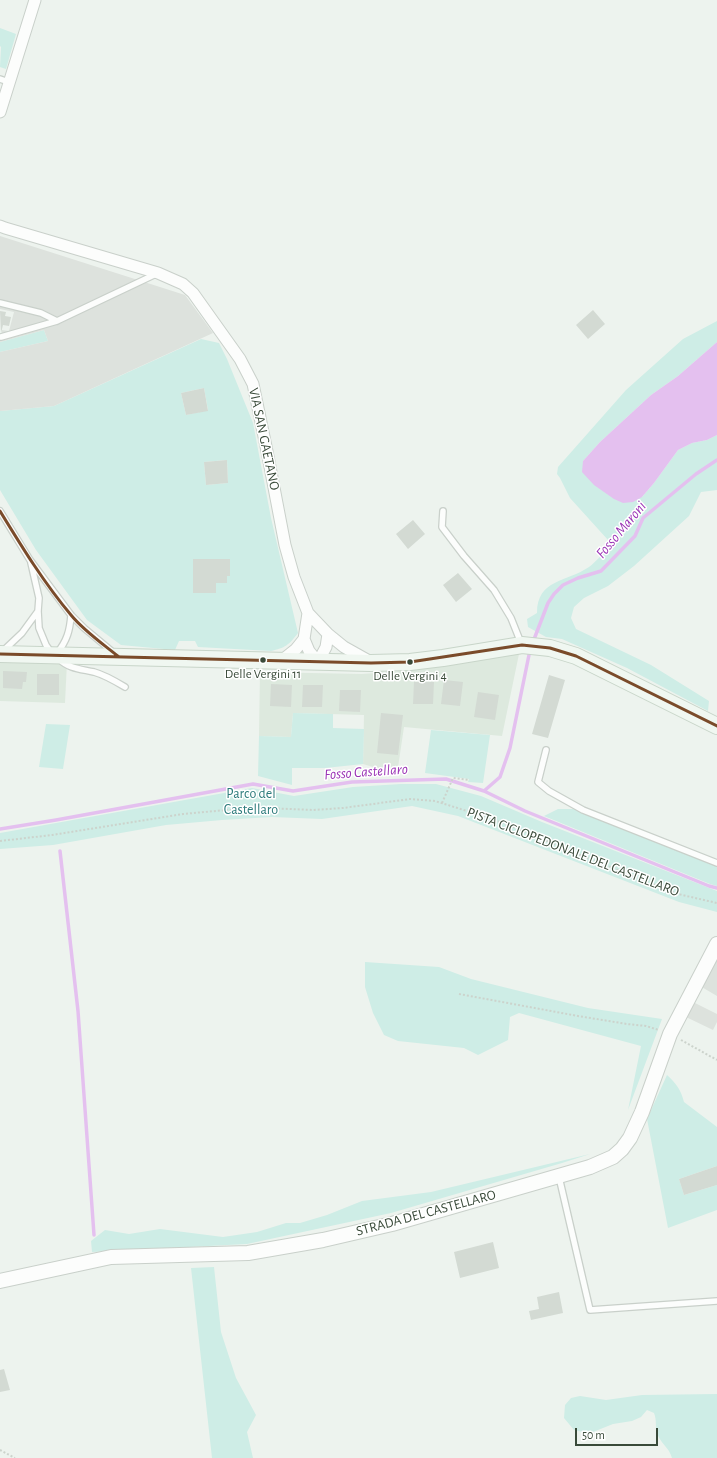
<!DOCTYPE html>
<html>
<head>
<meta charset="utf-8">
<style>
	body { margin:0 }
	#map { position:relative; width:717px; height:1458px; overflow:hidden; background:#edf3ee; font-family:"Alegreya Sans",sans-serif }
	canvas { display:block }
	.scale { position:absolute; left:575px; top:1428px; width:83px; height:18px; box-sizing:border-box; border:2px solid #394a39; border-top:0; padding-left:5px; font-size:12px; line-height:14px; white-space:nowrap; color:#394a39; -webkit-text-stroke:3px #fff; paint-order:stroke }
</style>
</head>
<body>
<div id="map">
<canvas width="717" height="1458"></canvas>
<div class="scale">50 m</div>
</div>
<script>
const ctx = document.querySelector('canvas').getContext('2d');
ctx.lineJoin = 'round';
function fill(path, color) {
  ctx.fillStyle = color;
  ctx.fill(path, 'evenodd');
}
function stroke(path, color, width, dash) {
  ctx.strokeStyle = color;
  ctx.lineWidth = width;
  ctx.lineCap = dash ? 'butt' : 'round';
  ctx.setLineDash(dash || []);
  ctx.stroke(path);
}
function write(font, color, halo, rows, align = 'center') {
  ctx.font = font + ' "Alegreya Sans",sans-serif';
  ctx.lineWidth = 3;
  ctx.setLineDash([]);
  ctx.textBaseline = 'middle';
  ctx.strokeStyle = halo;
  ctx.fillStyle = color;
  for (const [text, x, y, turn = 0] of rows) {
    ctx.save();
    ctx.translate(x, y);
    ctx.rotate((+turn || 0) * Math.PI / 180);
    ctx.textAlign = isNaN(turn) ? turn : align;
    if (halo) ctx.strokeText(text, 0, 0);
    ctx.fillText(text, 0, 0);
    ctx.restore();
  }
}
const residential = new Path2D(`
	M519 654 502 736 404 727 397 774 363 764 364 715 293 713 291 737 259 736 260 672 362 674 403 671 431 668 482 659Z
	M0 661 67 662 65 703 0 701Z`);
const green = new Path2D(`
	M0 28 16 34 6 69 0 67 1 47 0 46Z
	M717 321V342L678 376 651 395 600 442 583 461 642 497 654 483 678 450 692 443 707 440 717 435V490L701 492 689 516 634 566 608 586 584 598 574 607 571 618 576 629 651 665 709 701 708 711 627 668 562 639 546 637 528 627 527 619 537 613C537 579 567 582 589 567 596 562 603 553 609 547L608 540 570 498 560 478 557 474 558 467 626 390 683 339Z
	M44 330 48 341 0 352V342Z
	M201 339 219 343 227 359 253 423 271 518 298 633C289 645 285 648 271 651L198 647 195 641H179L175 650 121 645 87 620 36 550 0 490V411L54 406ZM204 388 208 410 186 415 181 393ZM227 460 228 483 206 485 204 462ZM193 559H230V575L227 576V583H216Z
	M293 713 333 714V728L364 729 363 764 325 768H292V785L258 776 259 736 291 737Z
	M46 724 70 725 63 769 39 767Z
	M431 730 490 735 483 783 468 782 469 779 425 773Z
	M401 784H436L481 796 542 822 717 891V912L679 902 458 816 412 806 322 819 272 817 222 820 166 825 53 845 0 849V833L252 788 294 796 353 787Z
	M558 809H573L717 866V886L710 884 544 816Z
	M365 962 439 967 471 979 588 1008 662 1019 628 1110 641 1046 519 1013 510 1017 508 1040 478 1055 464 1048 398 1041 384 1035 373 1013 365 987Z
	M667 1075C676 1083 681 1090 684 1102L717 1127V1166L679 1179 684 1195 717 1185V1210L668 1228 647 1119Z
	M590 1154 562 1163 391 1213 247 1244 92 1252 91 1241 105 1230 129 1234 160 1229 223 1237 257 1232 286 1223H300L327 1215 362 1201 431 1192Z
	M214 1267 221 1332 236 1378 256 1415 247 1432 253 1458H212L191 1268Z
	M717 1394V1458H672C669 1447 660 1443 657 1433 655 1426 657 1421 654 1413L647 1410 641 1417 632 1421 613 1424 593 1432H583L574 1430 564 1418 565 1405 571 1398 580 1396 606 1400 642 1395Z`);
const parking = new Path2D(`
	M0 236 185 295 213 333 54 406 0 411V352L48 341 44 330 0 342 2 330 9 331 14 312 0 309Z
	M717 959V996L700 986Z
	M693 1002 717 1014V1022L713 1030 686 1017Z`);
const water = new Path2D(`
	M717 342V435L707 440 692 443 678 450 654 483 642 497 633 502 623 503 614 499 594 485 582 472 583 461 600 442 651 395 678 376Z`);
const stream = new Path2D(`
	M533 642 548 603 554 594 563 585 578 578 601 571 635 536 643 518 696 474 717 460
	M484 791 500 777 510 748 530 650
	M0 829 56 820 253 784 293 791 352 782 446 779 484 791 525 811 709 886 717 888
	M60 851 78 1011 94 1235`);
const building = new Path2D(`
	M593 310 605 324 588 339 576 325Z
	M0 311 6 312 5 316 11 317 9 326 3 325 1 333Z
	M204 388 208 411 186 415 181 393Z
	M227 460 228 483 206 485 204 462Z
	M413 520 425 534 408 549 396 534Z
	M193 559H230V576H227V583H216V593H193Z
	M458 573 472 589 456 602 443 585Z
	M3 671 27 672 26 682H23L22 689 3 688Z
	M37 674H59V695H37Z
	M549 675 565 680 548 738 532 734Z
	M444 680 463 682 460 706 441 704Z
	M414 682H434L433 704H413Z
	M271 684 292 685 291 707 270 706Z
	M303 685H323L322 707H302Z
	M340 690H361L360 712 339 711Z
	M478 692 499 695 495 720 474 717Z
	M381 713 403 715 398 755 377 753Z
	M717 1166V1185L684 1195 679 1179Z
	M493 1242 499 1268 460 1278 454 1252Z
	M559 1292 563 1313 531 1320 529 1311 539 1309 537 1297Z
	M4 1369 10 1390 0 1392V1370Z`);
const path = new Path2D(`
	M442 803 453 778 469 780
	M0 841 52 835 183 814 226 810 266 808 313 810 343 808 410 799 435 801 483 816 511 826 568 850 678 894 717 903
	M459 994 578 1016 627 1024 646 1026 659 1030
	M681 1040 717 1060
	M0 1450 15 1458`);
const service = new Path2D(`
	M0 79 9 82
	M0 303 41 313 57 321
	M1 337 57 321 156 274
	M0 511 30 560 71 615 84 628 114 653
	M443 511 442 527 464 556 494 590 511 618 521 643
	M31 563 39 598 38 611 39 628 46 645 51 652
	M3 651 22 633 38 611
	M57 653C67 641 70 630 71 615
	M59 659C69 669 81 669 94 672 105 675 115 681 125 687
	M546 750 538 782 549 791 583 810 717 863
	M559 1177 590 1310 717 1301`);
const minor = new Path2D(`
	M0 112 35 0
	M0 226 5 228 158 273 183 284 193 293 240 359 253 384 267 451 285 545 294 577 308 613 328 634 344 647 369 661
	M304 639 309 651 318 662 326 647 328 634
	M281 661 296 649 304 639 308 613`);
const tertiary = new Path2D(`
	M0 1281 111 1257 248 1253 323 1240 392 1224 590 1167 613 1157 622 1149 630 1138 642 1112 670 1034 717 944`);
const secondary = new Path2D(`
	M0 654 371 663 410 662 443 658 522 645 550 648 576 656 717 726`);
const bus1 = new Path2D(`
	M0 511C22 547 44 583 71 615 84 631 103 644 119 657
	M0 654 371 663 410 662 522 645 550 648 576 656 717 726`);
const markers = [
	[263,660,3.5,"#394a39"],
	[410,662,3.5,"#394a39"]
];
const busNames = [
	["Delle Vergini 11",263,674],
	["Delle Vergini 4",410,676]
];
const streetNames = [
	["VIA SAN GAETANO",264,439,78],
	["PISTA CICLOPEDONALE DEL CASTELLARO",573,852,21],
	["STRADA DEL CASTELLARO",426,1213,-15]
];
const parkNames = [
	["Parco del",251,794],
	["Castellaro",251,810]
];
const waterNames = [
	["Fosso Maroni",621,530,-50],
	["Fosso Castellaro",366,772,-4]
];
fill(residential, '#dde9de');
fill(green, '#ceede6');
fill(parking, '#dde2dd');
fill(water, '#e4c0ef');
stroke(stream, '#e4c0ef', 3.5);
fill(building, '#d3dad3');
stroke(service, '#c9d0ca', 8);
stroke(minor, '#c9d0ca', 13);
stroke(tertiary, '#c9d0ca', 16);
stroke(secondary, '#c8d5c9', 18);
stroke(path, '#ccd3cc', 2, [2, 2]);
stroke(service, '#fcfdfc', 5.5);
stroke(minor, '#fcfdfc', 11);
stroke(tertiary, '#fcfdfc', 14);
stroke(secondary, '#f0f7f1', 16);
stroke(bus1, '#7a4b2a', 3);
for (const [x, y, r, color] of markers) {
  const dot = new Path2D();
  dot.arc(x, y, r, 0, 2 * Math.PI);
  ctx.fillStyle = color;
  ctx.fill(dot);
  stroke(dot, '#fff', 1.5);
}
write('13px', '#394a39', '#fff', busNames);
write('14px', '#394a39', '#fff', streetNames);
write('14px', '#2c7b7b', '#fff', parkNames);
write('italic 15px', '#9a33b5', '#fff', waterNames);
</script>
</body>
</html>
